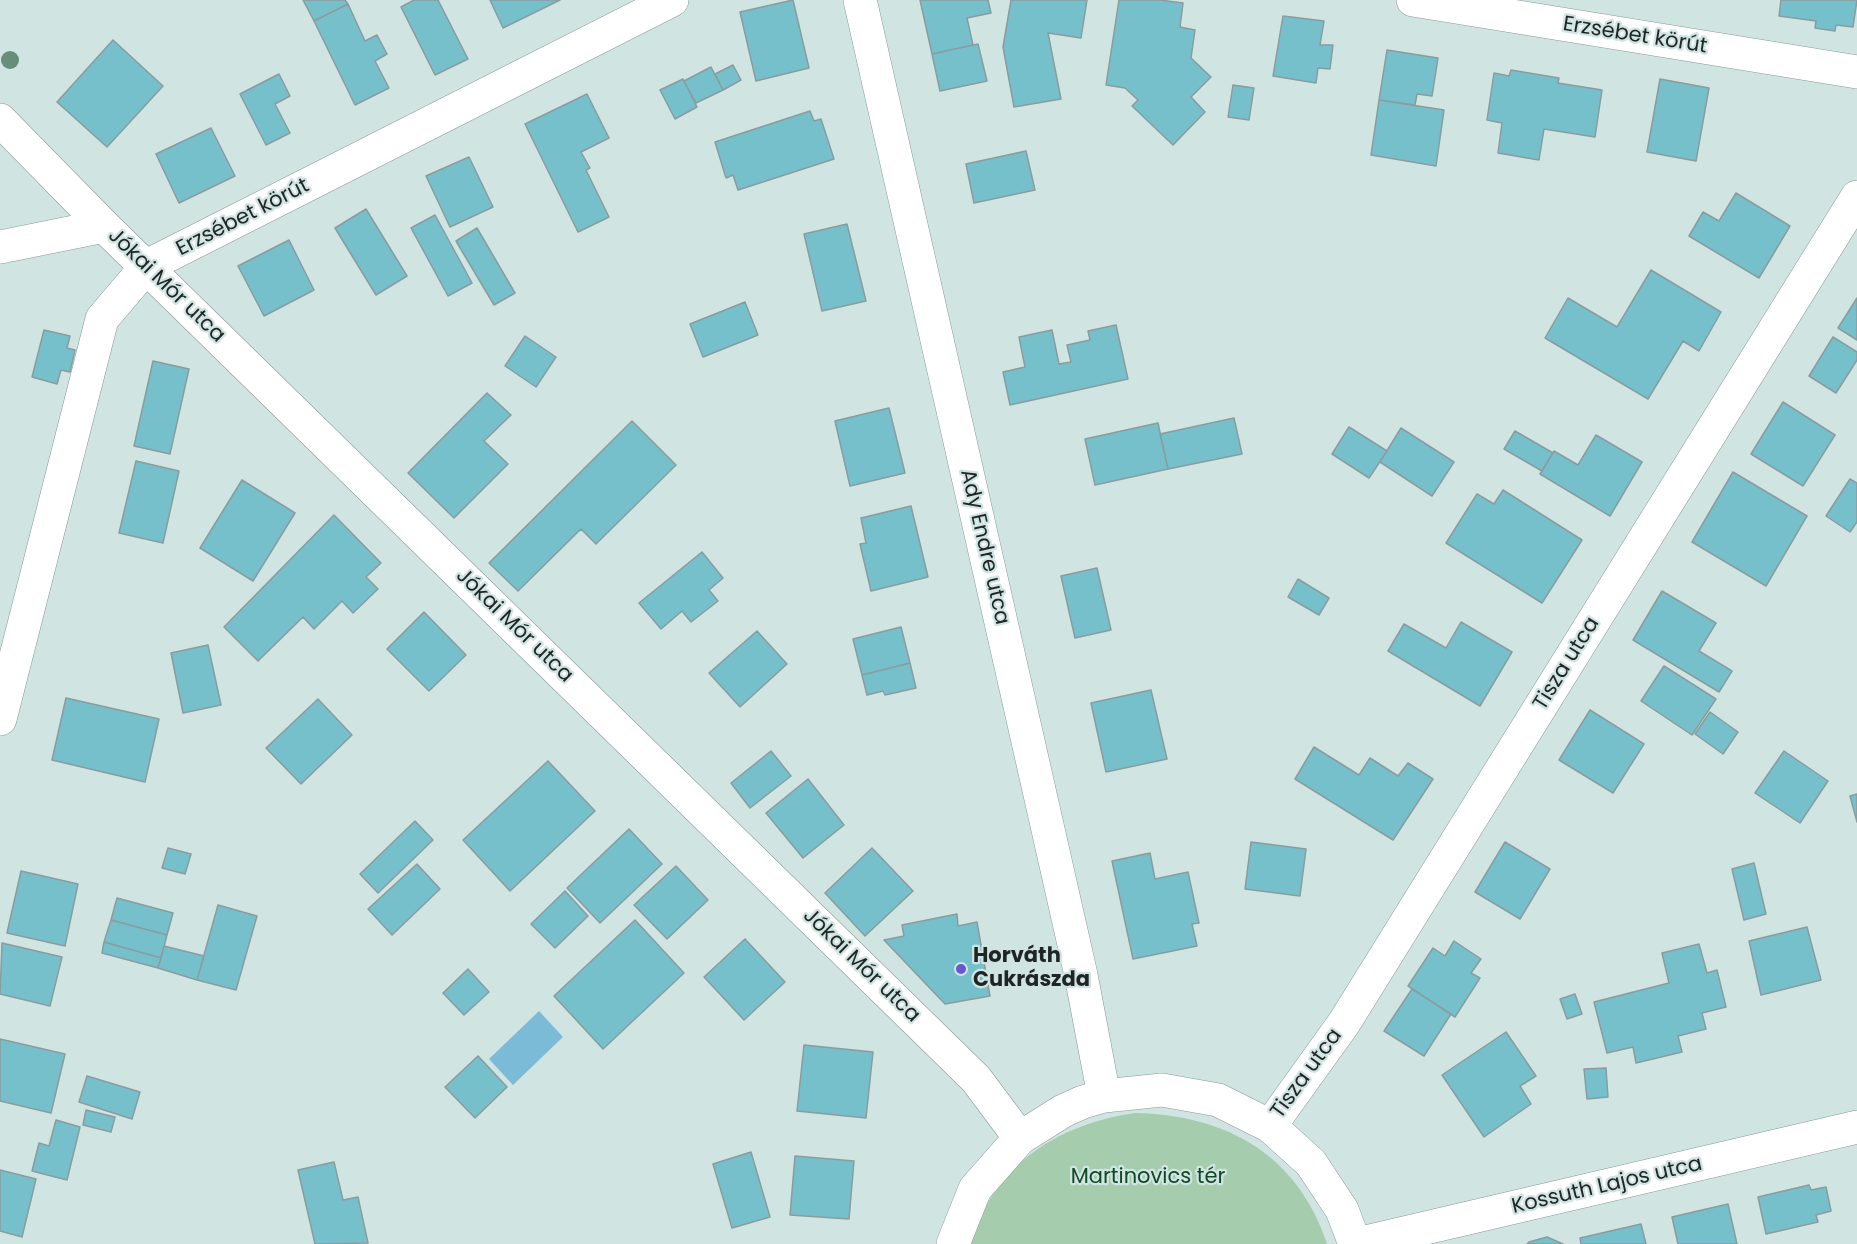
<!DOCTYPE html>
<html>
<head>
<meta charset="utf-8">
<style>
	body { margin:0 }
	canvas { display:block; background:#d0e4e2 }
</style>
</head>
<body>
<canvas width="1857" height="1244"></canvas>
<script>
const ctx = document.querySelector('canvas').getContext('2d');
ctx.lineJoin = 'round';
function fill(path, color) {
  ctx.fillStyle = color;
  ctx.fill(path, 'evenodd');
}
function stroke(path, color, width, dash) {
  ctx.strokeStyle = color;
  ctx.lineWidth = width;
  ctx.lineCap = dash ? 'butt' : 'round';
  ctx.setLineDash(dash || []);
  ctx.stroke(path);
}
function write(font, color, halo, rows, align = 'center') {
  ctx.font = font + ' Poppins,sans-serif';
  ctx.lineWidth = 4.5;
  ctx.setLineDash([]);
  ctx.textBaseline = 'middle';
  ctx.strokeStyle = halo;
  ctx.fillStyle = color;
  for (const [text, x, y, turn = 0] of rows) {
    ctx.save();
    ctx.translate(x, y);
    ctx.rotate((+turn || 0) * Math.PI / 180);
    ctx.textAlign = isNaN(turn) ? turn : align;
    if (halo) ctx.strokeText(text, 0, 0);
    ctx.fillText(text, 0, 0);
    ctx.restore();
  }
}
const green = new Path2D(`
	M1135 1113C1226 1115 1297 1154 1327 1244H969C995 1165 1055 1125 1135 1113Z`);
const water = new Path2D(`
	M539 1011 563 1037 513 1085 489 1059Z`);
const building = new Path2D(`
	M303 0H345L348 4 314 21Z
	M414 0H438L468 59 435 75 401 7Z
	M490 0H560L503 28Z
	M793 0 809 68 756 81 740 12Z
	M920 0H988L991 13 967 18 973 45 932 54Z
	M1011 0H1087L1081 38 1048 33 1061 99 1014 107 1003 47Z
	M1119 0H1160L1183 3 1180 27 1195 30 1191 58 1211 77 1191 97 1205 112 1173 145 1132 106 1138 100 1125 88 1106 85Z
	M1781 0H1857L1853 27 1836 25 1835 31 1815 28 1816 21 1779 16Z
	M348 4 365 41 377 35 387 54 375 61 389 88 355 105 314 21Z
	M1283 16 1324 21 1320 45H1333L1330 69 1318 68 1316 83 1273 76Z
	M113 40 163 86 107 147 57 102Z
	M978 44 987 81 940 91 932 54Z
	M1387 50 1438 58 1432 96 1417 94 1415 105 1379 100Z
	M733 65 741 80 723 90 715 74Z
	M711 67 723 90 696 103 684 81Z
	M1511 70 1559 78 1558 83 1602 90 1595 137 1544 129 1539 160 1498 153 1502 123 1487 120 1494 73 1509 76Z
	M279 74 290 96 275 104 290 133 266 145 240 94Z
	M683 79 697 107 675 119 660 90Z
	M1660 79 1709 88 1696 161 1647 152Z
	M1233 85 1254 88 1249 120 1228 117Z
	M587 94 609 138 581 152 590 168 586 170 609 217 578 232 525 124Z
	M1379 100 1444 110 1436 166 1371 155Z
	M810 111 814 121 821 119 834 159 738 190 733 175 726 178 715 142Z
	M211 128 235 176 179 203 156 154Z
	M1026 151 1035 190 974 203 966 164Z
	M469 157 493 207 450 227 426 176Z
	M1736 193 1790 226 1759 278 1689 236 1703 212 1719 221Z
	M366 209 407 276 376 295 335 228Z
	M435 215 472 283 448 296 411 228Z
	M847 224 866 301 822 311 804 234Z
	M477 228 515 293 494 305 456 241Z
	M289 240 314 290 264 316 238 266Z
	M1651 270 1721 312 1699 351 1683 341 1648 399 1545 338 1568 298 1617 327Z
	M1857 298V340L1838 328Z
	M745 302 758 335 703 357 690 324Z
	M1116 325 1128 379 1010 405 1003 372 1025 367 1019 337 1052 330 1059 364 1071 362 1067 345 1090 340 1088 331Z
	M44 330 70 336 67 348 75 350 70 372 61 370 57 384 32 377Z
	M525 336 556 357 536 387 505 366Z
	M1833 337 1857 352V360L1836 393 1809 376Z
	M153 361 189 369 170 454 134 446Z
	M487 393 511 415 484 441 508 464 454 518 408 473Z
	M1783 402 1835 435 1803 486 1751 454Z
	M889 408 905 473 850 486 835 421Z
	M1234 418 1242 454 1168 469 1160 434Z
	M632 421 676 465 596 544 581 529 518 591 489 563Z
	M1158 423 1168 469 1095 485 1085 439Z
	M1349 427 1387 451 1369 478 1332 454Z
	M1401 428 1454 462 1432 496 1380 462Z
	M1515 431 1553 453 1542 471 1504 449Z
	M1596 435 1642 462 1610 516 1540 474 1554 451 1578 465Z
	M136 461 179 471 163 543 119 533Z
	M1733 472 1807 516 1766 586 1692 542Z
	M1850 479 1857 483V522L1850 532 1826 516Z
	M242 480 295 513 253 581 200 548Z
	M1503 490 1582 540 1542 603 1446 543 1477 494 1494 504Z
	M911 506 928 577 871 591 860 544 866 543 861 518Z
	M334 515 381 563 366 577 378 589 353 613 342 601 314 629 303 617 258 661 224 627Z
	M702 552 723 578 709 590 718 601 691 622 682 611 661 629 639 603Z
	M1097 568 1111 630 1075 638 1061 576Z
	M1298 579 1329 598 1319 615 1288 597Z
	M1662 591 1716 623 1699 651 1732 671 1719 692 1633 640Z
	M424 612 466 655 429 691 387 649Z
	M1461 622 1512 652 1480 706 1388 651 1404 624 1446 648Z
	M901 627 910 663 862 675 853 639Z
	M757 631 787 664 740 707 709 673Z
	M208 645 221 705 183 713 171 653Z
	M910 663 916 688 885 695 883 691 867 695 862 675Z
	M1664 666 1716 699 1692 735 1641 701Z
	M1151 690 1167 759 1106 772 1091 703Z
	M66 698 159 719 145 782 52 760Z
	M318 699 352 735 301 784 266 748Z
	M1590 710 1644 744 1613 793 1559 760Z
	M1710 712 1738 732 1723 754 1695 734Z
	M1314 747 1359 775 1370 758 1398 776 1408 763 1433 779 1393 840 1295 779Z
	M771 751 791 776 750 808 731 783Z
	M1784 751 1828 781 1800 823 1755 793Z
	M548 761 595 811 510 891 463 840Z
	M808 779 844 825 803 858 766 813Z
	M1857 794V822L1850 796Z
	M415 821 433 840 378 893 360 874Z
	M629 829 662 864 600 923 567 888Z
	M1251 842 1306 849 1300 896 1245 889Z
	M1505 842 1550 869 1520 919 1475 892Z
	M168 848 191 854 185 874 162 868Z
	M872 848 913 891 865 936 825 893Z
	M1150 853 1155 879 1188 872 1199 923 1192 924 1197 946 1133 959 1112 861Z
	M1754 863 1766 914 1744 920 1732 869Z
	M417 864 440 889 392 935 368 909Z
	M676 866 708 900 667 939 634 905Z
	M21 871 78 884 65 946 7 933Z
	M565 891 588 916 555 948 531 924Z
	M117 898 173 913 167 935 111 920Z
	M218 905 257 916 236 990 197 980Z
	M957 914 958 926 977 922 990 996 945 1004 884 940 904 936 902 925Z
	M111 920 167 935 161 958 104 942Z
	M635 920 684 973 603 1049 554 996Z
	M1807 927 1821 980 1761 995 1749 941Z
	M745 939 785 982 744 1020 704 977Z
	M1454 941 1481 959 1471 973 1480 978 1455 1017 1408 986 1433 948 1445 956Z
	M104 942 161 958 158 968 102 953Z
	M2 943 62 957 50 1006 0 994Z
	M1699 944 1707 973 1717 970 1726 1007 1702 1013 1706 1029 1678 1036 1682 1052 1636 1063 1633 1047 1607 1053 1594 1002 1669 983 1662 953Z
	M164 946 204 956 197 980 158 968Z
	M468 969 489 992 464 1015 443 993Z
	M1412 989 1451 1014 1424 1056 1384 1031Z
	M1575 994 1582 1014 1567 1019 1560 999Z
	M1506 1032 1536 1076 1520 1086 1531 1104 1484 1137 1442 1075Z
	M0 1039 65 1054 51 1113 0 1101Z
	M804 1045 873 1052 866 1118 797 1111Z
	M478 1056 507 1087 475 1118 445 1087Z
	M1606 1068 1608 1097 1587 1099 1584 1069Z
	M87 1076 140 1092 132 1119 79 1102Z
	M86 1110 115 1117 111 1132 83 1125Z
	M56 1120 80 1127 67 1180 32 1171 39 1143 49 1146Z
	M751 1152 770 1217 732 1228 713 1164Z
	M795 1156 854 1161 849 1219 790 1215Z
	M334 1162 343 1200 358 1197 368 1243 315 1244 298 1170Z
	M0 1170 36 1179 22 1237 0 1231Z
	M1809 1185 1811 1190 1826 1187 1831 1211 1816 1215 1818 1222 1766 1234 1758 1197Z
	M1728 1204 1737 1244H1678L1672 1217Z
	M1641 1224 1646 1244H1581L1580 1238Z
	M1547 1237 1563 1244H1527L1529 1242Z`);
const minor = new Path2D(`
	M860 0 1081 975 1104 1096
	M1413 0 1857 72
	M0 120 104 226 976 1079 1020 1138
	M0 247 104 226
	M0 719 102 319 147 266 672 0
	M1270 1126 1344 1023 1857 197
	M953 1244 975 1189 1020 1138 1063 1111 1083 1102 1104 1096 1162 1090 1218 1100 1270 1126 1311 1163 1342 1210 1355 1244
	M1357 1244 1857 1127`);
const trees = [
	[10,60]
];
const markers = [
	[961,969,6,"#6658d1"]
];
const streetNames = [
	["Erzsébet körút",1635,36,9],
	["Erzsébet körút",243,218,-27],
	["Jókai Mór utca",166,286,44],
	["Ady Endre utca",984,547,77],
	["Jókai Mór utca",514,626,44],
	["Tisza utca",1567,664,-58],
	["Jókai Mór utca",861,966,44],
	["Tisza utca",1307,1074,-54],
	["Kossuth Lajos utca",1607,1186,-13]
];
const poiNames = [
	["Horváth",973,957],
	["Cukrászda",973,981]
];
const parkNames = [
	["Martinovics tér",1148,1178]
];
fill(green, '#a5ccad');
fill(water, '#7cbbd7');
fill(building, '#76c0cc');
stroke(building, '#899c9f', 1.5);
stroke(minor, '#879a98', 34);
stroke(minor, '#fff', 33);
ctx.fillStyle = '#668e7a';
for (const [x, y] of trees) {
  ctx.beginPath();
  ctx.arc(x, y, 9, 0, 2 * Math.PI);
  ctx.fill();
}
for (const [x, y, r, color] of markers) {
  const dot = new Path2D();
  dot.arc(x, y, r, 0, 2 * Math.PI);
  ctx.fillStyle = color;
  ctx.fill(dot);
  stroke(dot, '#d0e4e2', 2);
}
write('21px', '#1e2524', '#d0e4e2', streetNames);
write('bold 21px', '#1e2524', '#d0e4e2', poiNames, 'left');
write('21px', '#0f4824', '#d0e4e2', parkNames);
</script>
</body>
</html>
